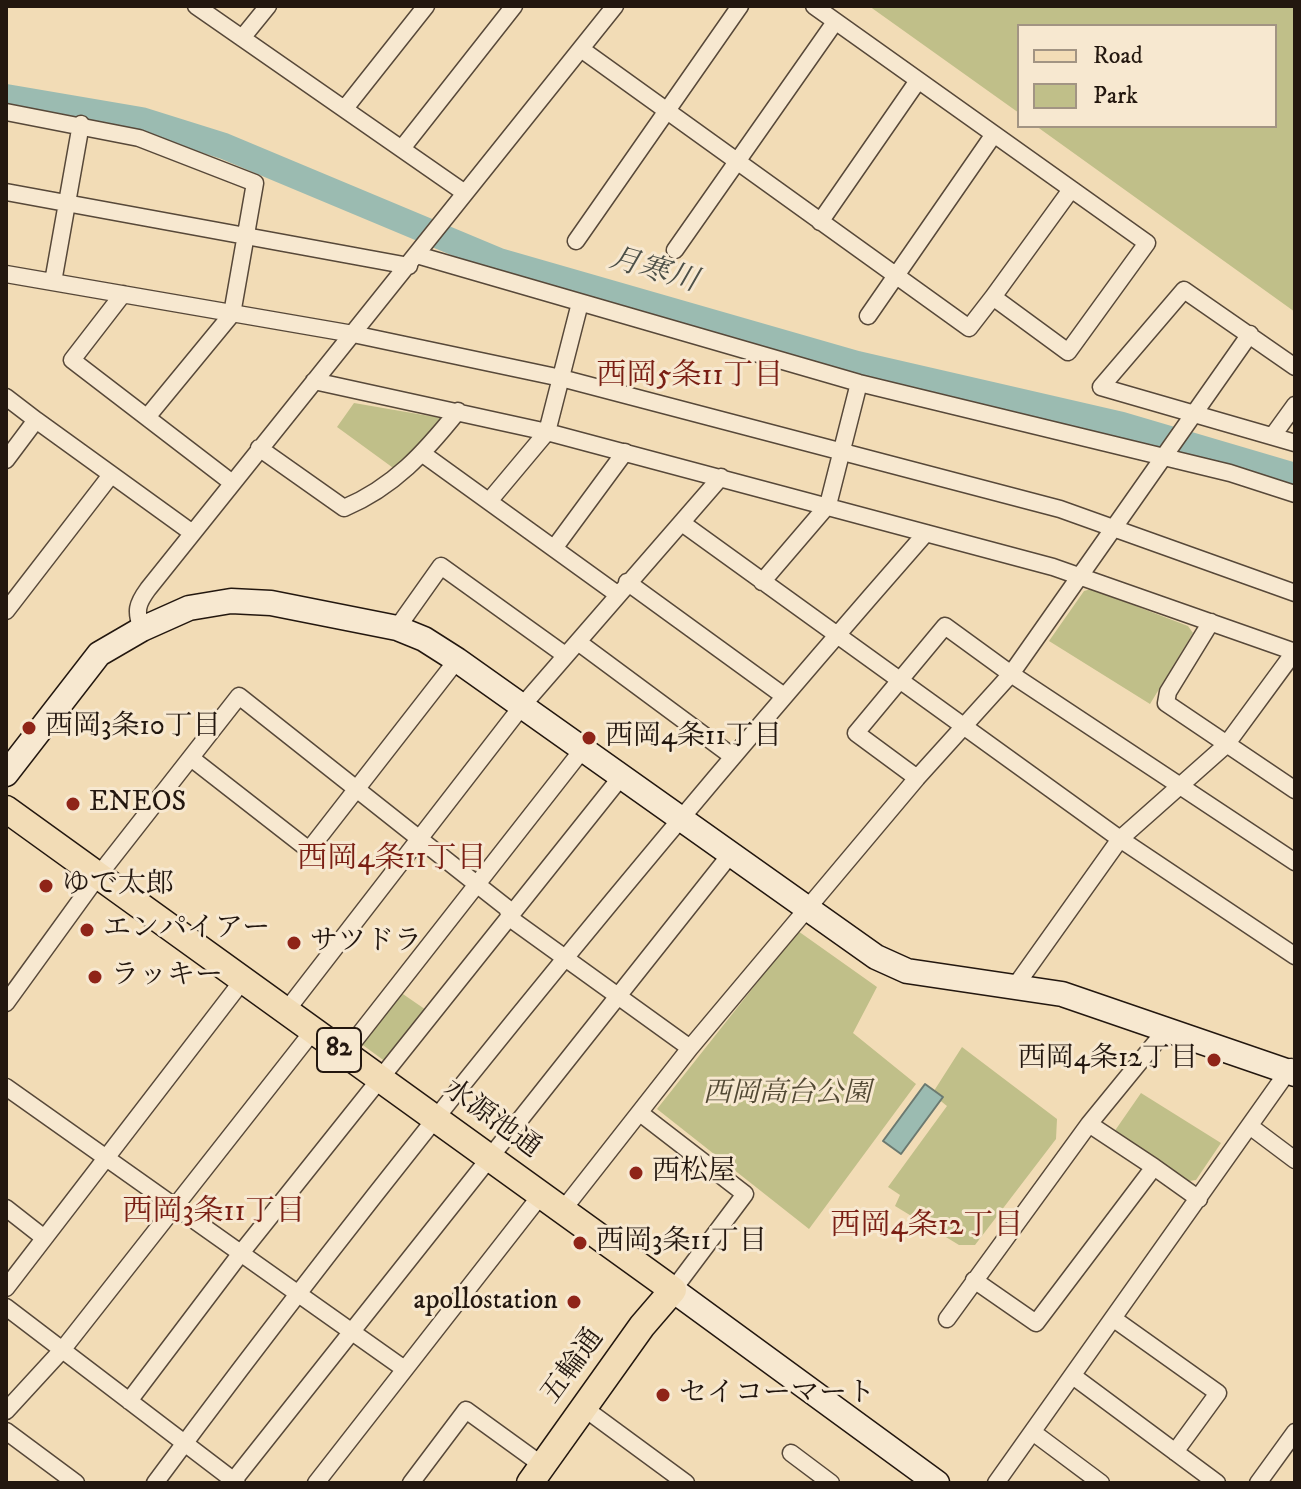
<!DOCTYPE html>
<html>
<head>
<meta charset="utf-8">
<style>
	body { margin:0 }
	#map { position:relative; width:1301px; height:1489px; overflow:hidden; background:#f2dcb6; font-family:"IM FELL DW Pica",serif }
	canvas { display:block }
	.frame { position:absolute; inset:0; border:8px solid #23170f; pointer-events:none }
	.legend { position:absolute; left:1017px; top:24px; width:260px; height:104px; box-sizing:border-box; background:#f7e8d0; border:2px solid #a29483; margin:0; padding:10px 14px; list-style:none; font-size:24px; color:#23170f }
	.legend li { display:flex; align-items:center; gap:16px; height:40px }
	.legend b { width:40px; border:2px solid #a29483 }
</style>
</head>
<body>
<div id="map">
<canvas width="1301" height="1489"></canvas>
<div class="frame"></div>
<ul class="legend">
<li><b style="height:10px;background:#f2dcb6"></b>Road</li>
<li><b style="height:22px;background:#c0bf89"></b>Park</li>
</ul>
</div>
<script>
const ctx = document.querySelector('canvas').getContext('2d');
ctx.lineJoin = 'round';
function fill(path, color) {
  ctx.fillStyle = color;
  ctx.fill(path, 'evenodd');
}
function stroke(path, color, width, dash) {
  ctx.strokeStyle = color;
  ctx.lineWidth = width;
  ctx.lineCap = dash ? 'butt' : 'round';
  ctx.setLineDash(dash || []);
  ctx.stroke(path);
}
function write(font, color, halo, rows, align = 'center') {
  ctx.font = font + ' "IM FELL DW Pica","Noto Serif JP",serif';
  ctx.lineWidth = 6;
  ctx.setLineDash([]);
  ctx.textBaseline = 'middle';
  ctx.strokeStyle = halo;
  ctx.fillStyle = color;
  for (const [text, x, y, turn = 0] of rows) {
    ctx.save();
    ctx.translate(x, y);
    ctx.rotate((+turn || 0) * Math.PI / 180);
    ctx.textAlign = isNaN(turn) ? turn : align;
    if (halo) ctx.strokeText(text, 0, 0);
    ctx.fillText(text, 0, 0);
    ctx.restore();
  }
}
const green = new Path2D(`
	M869 6H1295V312L1036 126H1275V26H1019V113Z
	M354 403 441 418 396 470 337 427Z
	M1091 589 1188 626 1193 633 1150 704 1049 641 1084 591Z
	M798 931 877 987 853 1033 916 1084 809 1229 657 1109Z
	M400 992 429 1012 390 1065 360 1043Z
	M962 1047 1057 1119 1056 1139 975 1245H959L895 1206 900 1195 888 1187 947 1106 932 1094Z
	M1141 1093 1221 1143 1196 1180 1189 1181 1114 1132Z`);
const water = new Path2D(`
	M925 1084 943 1097 901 1154 883 1141Z`);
const river = new Path2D(`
	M6 97 141 120 224 146 499 261 857 364 1122 425 1295 476`);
const street = new Path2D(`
	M196 6 465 193
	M242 38 268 6
	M581 49 969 328 993 297 1068 352 1147 243 814 6
	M346 107 426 6
	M6 112 139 138 255 183 232 314 148 416
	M403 147 514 6
	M6 192 409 266
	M820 222 917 82
	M576 241 740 6
	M675 250 835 22
	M417 255 859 383 1230 473 1295 494
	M6 274 353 334 561 378 1060 509 1295 593
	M53 282 81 124
	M123 294 72 360 231 482
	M993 297 1070 191
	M868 316 992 137
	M1295 367 1184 290 1101 387 1295 443
	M314 381 547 432 1053 567 1295 652
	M6 397 36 420
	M1274 434 1295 405
	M259 448 344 508C394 487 425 452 458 411
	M423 454 617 594
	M6 460 36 420 191 532
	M490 500 547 432 580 303
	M682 523 1120 839 1226 745 1295 651
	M555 547 625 452
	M627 582 784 696
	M762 582 828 505 859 383
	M6 611 111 475
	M1211 622 1168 692 1166 703 1295 790
	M397 628 441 566 565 655
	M142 629C135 611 137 604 148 589L615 6
	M578 642 732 756
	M191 758 309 850 457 660
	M917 778 856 733 945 626 1011 674 1295 862
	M1016 985 1120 839 1295 956
	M6 1003 98 876 239 696 479 886 507 908 511 919 690 1048
	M286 1011 522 706 721 477
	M344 1054 583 749
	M6 1087 403 1368
	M640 1113 745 1194 673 1290
	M1089 1124 1154 1167
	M1251 1127 1295 1160
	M6 1208 43 1237
	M562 1211 690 1048 917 778 1011 674 1250 334
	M974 1280 1036 1323 1154 1167 1199 1199
	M6 1288 243 980
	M6 1307 237 1483
	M947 1319 1089 1124 1165 1031
	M1114 1319 1218 1393 1175 1452
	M1073 1376 1217 1483
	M129 1401 241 1253 621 777
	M584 1408 686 1483
	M6 1411 63 1349 313 1031
	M6 1431 76 1483
	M1034 1433 1101 1483
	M791 1453 831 1483
	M234 1480 730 855
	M155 1483C398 1155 657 840 926 533
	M316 1483 541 1195
	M411 1483 466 1410 542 1465
	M996 1483 1291 1067
	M1258 1483 1295 1432`);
const secondary = new Path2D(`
	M6 774 99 654 142 629 189 608 231 601 271 603 397 628 424 639 457 660 876 957 907 971 1062 994 1295 1074
	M673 1290 937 1483`);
const primary = new Path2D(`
	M6 809 673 1290 642 1326 530 1483`);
const markers = [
	[29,728,8,"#8f2418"],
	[589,738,8,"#8f2418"],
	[73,804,8,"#8f2418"],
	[46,886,8,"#8f2418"],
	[87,930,8,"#8f2418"],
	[294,943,8,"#8f2418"],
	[95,977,8,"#8f2418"],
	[1214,1060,8,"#8f2418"],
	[636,1173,8,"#8f2418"],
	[580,1243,8,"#8f2418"],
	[574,1302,8,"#8f2418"],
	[663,1395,8,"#8f2418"]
];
const shields = [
	[339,1050,44]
];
const shieldNames = [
	["82",339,1050]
];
const poiNames = [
	["西岡3条10丁目",45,728],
	["西岡4条11丁目",605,738],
	["ENEOS",89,804],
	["ゆで太郎",62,886],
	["エンパイアー",103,930],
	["サツドラ",310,943],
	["ラッキー",111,977],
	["西岡4条12丁目",1198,1060,"right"],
	["西松屋",652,1173],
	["西岡3条11丁目",596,1243],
	["apollostation",558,1302,"right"],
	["セイコーマート",679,1395]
];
const parkNames = [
	["西岡高台公園",787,1095]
];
const streetNames = [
	["水源池通",491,1120,36],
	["五輪通",574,1367,-54]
];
const waterNames = [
	["月寒川",653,272,16]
];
const neighbourhoodNames = [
	["西岡5条11丁目",690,378],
	["西岡4条11丁目",392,861],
	["西岡3条11丁目",214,1214],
	["西岡4条12丁目",927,1228]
];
fill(green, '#c0bf89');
fill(water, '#9bbbb1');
stroke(water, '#6b7970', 2);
stroke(river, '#9bbbb1', 26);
stroke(street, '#574839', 19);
stroke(secondary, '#23170f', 27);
stroke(primary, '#23170f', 29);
stroke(street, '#f7e8d0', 16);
stroke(secondary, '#f7e8d0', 24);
stroke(primary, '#f2dcb6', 26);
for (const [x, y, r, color] of markers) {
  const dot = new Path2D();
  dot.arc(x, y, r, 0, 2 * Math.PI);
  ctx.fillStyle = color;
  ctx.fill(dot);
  stroke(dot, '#f7e8d0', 3);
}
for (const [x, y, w] of shields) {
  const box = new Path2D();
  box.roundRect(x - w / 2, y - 22, w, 44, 6);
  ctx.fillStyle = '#f7e8d0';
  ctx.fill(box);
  stroke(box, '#23170f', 2);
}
write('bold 26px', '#23170f', null, shieldNames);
write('28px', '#23170f', '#f7e8d0', poiNames, 'left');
write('italic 28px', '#524934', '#f7e8d0', parkNames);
write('28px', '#23170f', '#f7e8d0', streetNames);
write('italic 30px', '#4d5048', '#f7e8d0', waterNames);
write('30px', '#7a1f14', '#f7e8d0', neighbourhoodNames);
</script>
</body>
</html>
